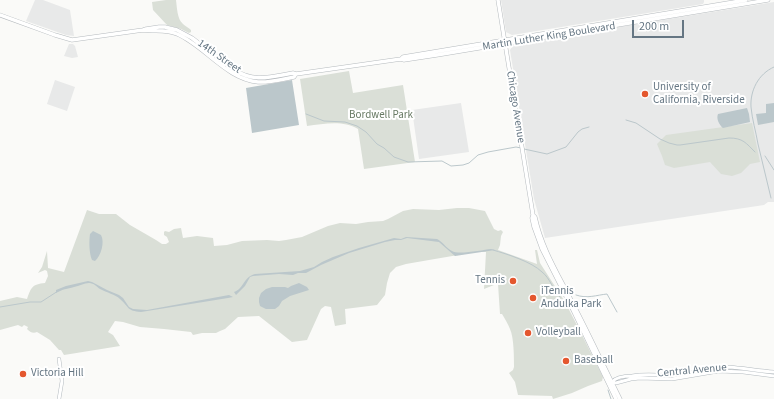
<!DOCTYPE html>
<html>
<head>
<meta charset="utf-8">
<style>
	body { margin:0 }
	#map { position:relative; width:774px; height:399px; overflow:hidden; background:#fafaf8; font-family:"Source Sans 3",sans-serif }
	canvas { display:block }
	.scale { position:absolute; left:632px; top:20px; width:52px; height:18px; box-sizing:border-box; border:2px solid #657683; border-top:0; padding-left:5px; font-size:12px; line-height:14px; white-space:nowrap; color:#657683; -webkit-text-stroke:3px #fff; paint-order:stroke }
</style>
</head>
<body>
<div id="map">
<canvas width="774" height="399"></canvas>
<div class="scale">200 m</div>
</div>
<script>
const ctx = document.querySelector('canvas').getContext('2d');
ctx.lineJoin = 'round';
function fill(path, color) {
  ctx.fillStyle = color;
  ctx.fill(path, 'evenodd');
}
function stroke(path, color, width, dash) {
  ctx.strokeStyle = color;
  ctx.lineWidth = width;
  ctx.lineCap = dash ? 'butt' : 'round';
  ctx.setLineDash(dash || []);
  ctx.stroke(path);
}
function write(font, color, halo, rows, align = 'center') {
  ctx.font = font + ' "Source Sans 3",sans-serif';
  ctx.lineWidth = 4;
  ctx.setLineDash([]);
  ctx.textBaseline = 'middle';
  ctx.strokeStyle = halo;
  ctx.fillStyle = color;
  for (const [text, x, y, turn = 0] of rows) {
    ctx.save();
    ctx.translate(x, y);
    ctx.rotate((+turn || 0) * Math.PI / 180);
    ctx.textAlign = isNaN(turn) ? turn : align;
    if (halo) ctx.strokeText(text, 0, 0);
    ctx.fillText(text, 0, 0);
    ctx.restore();
  }
}
const built = new Path2D(`
	M35 0H43L70 10 74 36 66 35 26 21Z
	M501 0H704V2L703 4 512 35 506 32Z
	M774 2V202H768L764 205 545 238 534 199 524 138 510 50 514 44Z
	M69 44H73L75 46 78 57 72 58 64 56Z
	M55 80 75 87 67 111 47 104Z
	M461 103 469 152 419 159 412 110Z`);
const green = new Path2D(`
	M166 0H176C177 7 177 19 183 24 185 26 189 28 191 30V32L189 33 181 29 167 25 153 10 152 2Z
	M349 71 353 93 403 85 415 162 364 169 358 129C343 120 324 124 307 126L300 79Z
	M752 123 760 162 750 164 741 173 732 176 721 174 710 162 674 168 665 165 662 156 657 144 666 135Z
	M457 208H469L485 211 494 229 498 231 501 230 503 232 501 236 500 245 498 250 537 264 535 250H537L540 263 565 302 578 327 603 377 602 381 588 386 572 393 553 399 552 396 518 395 515 382 509 373 513 370 514 367C514 357 514 338 510 329 508 324 505 319 502 314H500L498 284 494 285 484 289 486 252H476L429 260 406 264 396 267 390 273 387 283 385 295 377 305 345 309 346 324 335 326 331 307 325 306 321 309 307 340 292 342 259 316 238 317 225 329 220 331 216 333H202L193 335 191 332 164 329 140 327 123 322 115 321 108 332 113 335 120 346 64 355 61 350H59L50 340 37 332C33 334 30 332 27 329L28 327 24 325 22 327 18 325 0 330V301L17 297 27 299C31 288 32 284 45 283L48 276 47 271 45 270 38 273 42 267 47 251 48 268 64 272 87 210 99 214H116L130 225 156 240 162 244H166L169 242 167 237 164 235V232L165 231 169 232 174 229 181 228 183 238 197 236 213 238 214 246 227 245 242 241 267 240 279 241 286 240 302 237 328 226 340 223 356 224 368 222 383 221 388 219 403 211 413 209 439 210Z`);
const water = new Path2D(`
	M292 80 299 125 252 133 246 88Z
	M774 103V122L758 125 756 114 766 113V104Z
	M747 108 749 114 750 122 723 128C719 125 716 118 718 114Z
	M93 231 101 235C105 242 101 256 95 261L92 260C89 253 89 241 90 234Z
	M406 237 437 239C443 242 446 248 452 251 458 255 483 250 491 249L495 250 455 256 439 242 407 238 401 240H395L385 242 349 253 321 265 306 273H298L293 275 279 274 253 276 250 277 245 286 236 295 234 292C245 288 242 278 255 274L300 271 314 267 322 262 333 257 359 248 394 238 401 239Z
	M88 281 92 282 107 290 119 295 123 298 129 307 133 309 147 310 229 295 233 297 228 298 141 312C127 311 129 307 120 299 115 294 107 293 100 289 97 287 94 283 89 283 84 283 79 286 74 287 67 289 63 289 56 293V290L66 286Z
	M299 283 307 287 309 290 290 296 282 301 279 306 275 309H266L260 306 259 302V298L261 293 266 289 272 287H285L288 288 291 286Z`);
const stream = new Path2D(`
	M306 114 324 121 345 122 357 126 366 132 377 144 384 148 394 157 408 162 442 161 451 166 463 165 469 163 478 155 488 152 516 147 521 148
	M626 120 636 123 660 139 669 143 677 145H680L729 138C743 138 746 143 755 152
	M524 149 547 154 566 147 578 132 582 129 589 127
	M765 156 774 170
	M771 198C767 180 762 162 758 144 756 132 752 119 751 107 750 91 758 74 774 67
	M493 250C507 254 532 262 542 272 550 278 553 290 560 297
	M576 295C587 299 597 295 607 294L617 312
	M0 307 30 302H41L58 291
	M608 390 611 399`);
const secondary = new Path2D(`
	M611 382 616 383 631 379 640 378 672 379 719 371 743 372 774 376
	M612 382C616 377 626 376 632 376 646 373 661 376 675 375 693 373 710 367 728 367 743 368 759 371 774 372
	M59 399 62 381 59 359`);
const primary = new Path2D(`
	M498 0 533 215 532 218 534 227 542 249 573 310 616 399
	M0 15 55 35 72 40 143 30 146 29 159 27H165L177 30 192 38 233 69C254 83 270 77 293 73L296 74
	M143 30C155 32 165 29 177 34 205 46 226 79 258 82 269 83 283 79 294 77L296 74 401 59 404 60 437 55 768 0
	M401 59 403 57 746 0
	M533 215 535 217C542 249 558 274 572 302 589 334 604 367 620 399`);
const markers = [
	[645,94,4,"#e4572e"],
	[513,281,4,"#e4572e"],
	[533,298,4,"#e4572e"],
	[528,333,4,"#e4572e"],
	[566,361,4,"#e4572e"],
	[23,374,4,"#e4572e"]
];
const streetNames = [
	["Martin Luther King Boulevard",549,37,-9],
	["14th Street",219,57,35],
	["Chicago Avenue",515,107,81],
	["Central Avenue",692,371,-5]
];
const poiNames = [
	["University of",653,88],
	["California, Riverside",653,101],
	["Tennis",505,281,"right"],
	["iTennis",541,292],
	["Andulka Park",541,305],
	["Volleyball",536,333],
	["Baseball",574,361],
	["Victoria Hill",31,374]
];
const parkNames = [
	["Bordwell Park",381,116]
];
fill(built, '#e8e9e9');
fill(green, '#dadfd7');
fill(water, '#bbc7cb');
stroke(stream, '#bbc7cb', 1);
stroke(secondary, '#b3babf', 4);
stroke(primary, '#b5babe', 4.5);
stroke(secondary, '#fff', 3);
stroke(primary, '#fff', 3.5);
for (const [x, y, r, color] of markers) {
  const dot = new Path2D();
  dot.arc(x, y, r, 0, 2 * Math.PI);
  ctx.fillStyle = color;
  ctx.fill(dot);
  stroke(dot, '#fff', 1.5);
}
write('11px', '#657683', '#fff', streetNames);
write('11px', '#657683', '#fff', poiNames, 'left');
write('11px', '#687a64', '#fff', parkNames);
</script>
</body>
</html>
